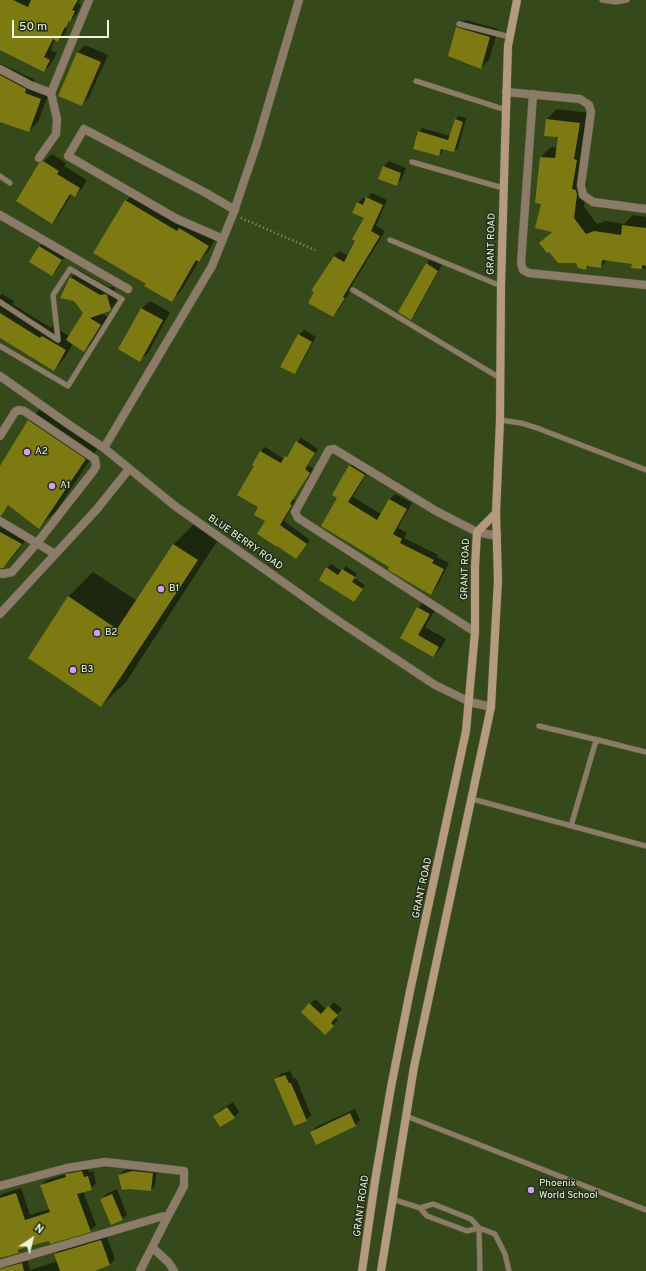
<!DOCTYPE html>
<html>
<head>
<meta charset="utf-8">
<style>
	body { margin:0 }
	#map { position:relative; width:646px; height:1271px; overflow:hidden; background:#36491a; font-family:Overpass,sans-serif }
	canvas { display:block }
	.north { position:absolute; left:12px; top:1219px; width:40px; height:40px; -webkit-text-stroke:3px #232c18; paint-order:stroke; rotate:35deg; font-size:11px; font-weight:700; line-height:16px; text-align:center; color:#ebf8dd }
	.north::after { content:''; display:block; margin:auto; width:14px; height:18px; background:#ebf8dd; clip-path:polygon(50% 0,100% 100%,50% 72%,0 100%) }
	.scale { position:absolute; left:12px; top:20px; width:97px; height:18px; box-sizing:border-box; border:2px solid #ebf8dd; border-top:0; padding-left:5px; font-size:12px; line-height:14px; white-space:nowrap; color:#ebf8dd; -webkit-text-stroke:3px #232c18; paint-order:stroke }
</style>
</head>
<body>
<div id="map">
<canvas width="646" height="1271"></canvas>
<div class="north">N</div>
<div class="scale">50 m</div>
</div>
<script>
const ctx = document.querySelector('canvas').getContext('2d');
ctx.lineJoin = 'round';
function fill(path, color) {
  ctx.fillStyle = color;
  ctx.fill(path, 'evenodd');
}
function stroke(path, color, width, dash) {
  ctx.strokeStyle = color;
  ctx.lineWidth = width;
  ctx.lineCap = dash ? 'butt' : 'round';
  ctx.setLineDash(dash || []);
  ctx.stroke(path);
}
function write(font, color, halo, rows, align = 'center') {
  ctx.font = font + ' Overpass,sans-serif';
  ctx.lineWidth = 3;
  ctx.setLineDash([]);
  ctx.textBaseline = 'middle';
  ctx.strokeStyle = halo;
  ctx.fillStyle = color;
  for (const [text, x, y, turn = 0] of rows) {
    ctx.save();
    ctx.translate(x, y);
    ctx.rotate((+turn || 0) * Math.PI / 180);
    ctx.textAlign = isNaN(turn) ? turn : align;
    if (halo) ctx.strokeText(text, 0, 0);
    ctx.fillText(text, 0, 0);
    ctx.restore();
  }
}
const shadow = new Path2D(`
	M2 0H80L78 3 81 5 77 14 69 23 65 34 58 41 55 39 51 50 57 53 51 64 44 71 0 49V4Z
	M465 20 498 29 489 60 481 68 457 27Z
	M85 45 108 55 89 97 82 105 78 52Z
	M0 63 35 80 33 84 50 90 38 122 29 131 0 121Z
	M557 109 590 113 582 179 586 180 587 184 584 207 597 224 605 221 624 224 633 215 646 217V269L633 267V263L607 260 601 267 590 265 586 269 577 262 549 251 540 243 552 231 542 203 541 157 551 147 558 148 559 136 547 119Z
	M459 116 466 118 458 148 454 151 443 148 442 152 439 155 419 132 422 128 450 136 455 120Z
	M52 154 66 163 64 166 87 180 82 188 75 196 72 194 59 215 52 223 40 164Z
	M389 161 406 168 401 180 396 185 384 166Z
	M135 192 186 222 189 219 217 236 208 252 199 261 181 291 171 301 147 283 126 201Z
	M372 193 387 200 376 226 385 231 348 292 349 293 338 311 333 316 315 292 313 290 334 256 339 251 348 256 357 240 365 218 358 203 363 198 366 199Z
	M45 241 66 254 57 270 52 275 30 262 40 246Z
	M431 259 442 265 415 314 410 319 426 264Z
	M79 270 108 287H114L118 301 109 310 101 313 108 317 92 343 84 351 73 344 64 359 54 369 0 337V296L2 294 14 301 12 304 51 328 53 326 69 336 84 313 75 300 61 297 71 277Z
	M150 301 170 312 148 353 140 360 120 349 142 308Z
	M304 330 316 337 299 368 294 373 299 335Z
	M45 404 102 442 56 511 39 527 9 505 5 509 0 505V468L29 421Z
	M301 438 318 449 308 465 313 469 293 499 295 501 284 521 310 540 296 558 267 521 260 507 255 466 253 465 261 451 265 447 284 459Z
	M355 461 369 469 353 497 381 514 390 499 395 494 412 503 398 528 407 533 404 538 438 555 437 557 449 563 436 588 431 594 391 567 339 497 350 466Z
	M0 519 29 536 13 557 5 565 0 562Z
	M198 520 221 535 126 682 101 706 29 657 69 596 93 572 137 601 174 544Z
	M331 564 342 571 346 566 357 574 354 578 365 585 354 601 327 568Z
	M426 600 437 607 425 627 446 639 441 648 433 656 401 637 418 608Z
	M315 999 327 1010 334 1002 342 1009 335 1017 338 1020 325 1034 302 1012Z
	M290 1071 294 1079 296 1078 311 1115 306 1120 276 1079 281 1074Z
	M233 1102 239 1112 234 1117 214 1116 219 1111Z
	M355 1109 360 1120 355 1125 311 1132 316 1127Z
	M87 1166 89 1172 93 1171 96 1183 91 1189 83 1191 96 1225 90 1231 50 1239 22 1248 18 1252 0 1258V1259V1196L2 1194 21 1188 30 1215 50 1209 41 1185 47 1180 67 1174 71 1169Z
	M136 1167 157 1169 155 1186 151 1190 119 1175 123 1171Z
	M117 1189 127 1215 122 1220 101 1199 106 1194Z
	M106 1235 115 1259 110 1265 92 1271H0V1261L27 1259 30 1270 58 1261 55 1254 60 1249Z`);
const building = new Path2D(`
	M0 0H13L28 7 31 0H78L72 10 75 11 70 22 69 21 66 28 65 27 58 42 53 39 44 57 50 60 44 72 0 50Z
	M456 27 490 37 481 69 448 56Z
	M77 52 101 62 82 106 58 96Z
	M0 75 26 89 25 93 41 99 29 132 0 122Z
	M455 119 463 122 454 152 441 149 439 156 413 149 418 131 448 140Z
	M546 119 580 123 574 159 577 160 572 189 576 190 577 195 574 218 586 234 594 231 621 235 622 225 646 228V266L642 265V269L631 268 632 264 602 260 601 268 587 266 586 270 578 268 576 263H558L549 252 547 253 539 243 552 232 535 228 541 204 535 203 540 157 555 158 558 137 544 136Z
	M43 161 59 171 57 174 80 188 75 197 70 194 52 224 16 201 39 163Z
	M383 166 401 173 397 186 378 179Z
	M366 197 383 205 371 231 380 236 343 297 345 298 333 317 308 303 314 292 311 291 334 256 344 262 355 241 352 239 364 218 352 213 357 202 363 205Z
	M125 200 177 231 179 228 209 246 199 262 196 260 172 302 144 286 146 284 93 253Z
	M39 246 62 260 52 276 29 262Z
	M426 263 438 271 411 320 398 312Z
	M70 277 100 295 105 294 107 295 111 309 110 311 90 318 101 325 84 352 66 340 83 313 74 301 60 298Z
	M141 308 163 320 140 362 118 349Z
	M0 313 40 338 42 336 66 350 54 371 0 338Z
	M298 334 312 342 295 374 280 367Z
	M28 420 86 459 39 529 8 505 1 516H0V466Z
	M296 441 315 453 305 469 310 473 290 504 292 505 280 525 307 544 296 559 277 546V547L257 534 265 521 254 515 258 507 237 495 254 466 252 465 260 451 281 463 285 456 287 457Z
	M349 465 365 475 348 502 377 520 389 499 407 509 393 534 402 539 400 543 434 560 432 563 444 569 431 595 388 570 389 567 321 526 337 498 332 495Z
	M0 532 22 544 3 568H0Z
	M173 544 198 560 101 707 28 658 68 596 117 629Z
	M326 567 338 575 342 569 355 577 352 582 363 589 354 602 319 580Z
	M417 607 430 614 418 635 439 647 433 657 400 638Z
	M309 1003 321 1014 328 1006 338 1015 331 1023 334 1026 325 1035 301 1012Z
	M285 1075 289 1083H291L307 1121 294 1126 274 1079Z
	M227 1107 235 1118 220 1127 213 1116Z
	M350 1113 356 1126 316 1145 310 1132Z
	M82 1171 84 1177 88 1176 92 1190 77 1194 91 1232 50 1244 49 1241 29 1246 18 1250 19 1253 0 1258V1198L16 1193 25 1220 50 1212 40 1185 66 1177 65 1174Z
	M132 1171 153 1173 151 1191 129 1189 122 1190 118 1175Z
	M112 1194 123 1220 111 1225 100 1199Z
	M101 1240 110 1265 95 1271H60L54 1254Z
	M22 1263 24 1271H0V1269Z`);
const path = new Path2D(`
	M241 218 315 250`);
const service = new Path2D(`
	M602 0 616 2 627 0
	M459 24 510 37
	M416 81 506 110
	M412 162 503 188
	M0 176 10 183
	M390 240 501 286
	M353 290 500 378
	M0 302 58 340
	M0 346 68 386 122 299 70 269 53 295 58 340
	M500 420 521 423 537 428 646 470
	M539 726 598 740
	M472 799 646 846
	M571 826 595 744 598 740 646 752
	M406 1116 646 1210
	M392 1199 420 1208
	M433 1204 471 1219 479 1228 467 1231 427 1216 420 1208Z
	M480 1271 479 1228 495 1234 505 1254 509 1271`);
const minor = new Path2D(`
	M0 69 30 85 51 93
	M506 92 580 99 589 105 591 112 581 185 583 195 593 202 646 209
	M533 94 521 263 523 270 529 273 646 285
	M39 158 56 134 57 119 51 93 89 0
	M0 215 128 289
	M223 239 177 219 68 156 84 129 206 193 235 210
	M0 436 15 412 18 410 24 411 95 459 96 466 94 470 37 543 12 572 3 574 0 573
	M104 448 212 266 233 214 257 143 299 0
	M0 521 55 554
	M0 614 97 509 129 469
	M475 632 298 518 295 512 329 450 334 449 436 511 477 532 497 536
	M0 1186 67 1168 105 1162 184 1171V1186L168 1216 160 1217 0 1264
	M152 1247 169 1263 174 1271
	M140 1271 168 1216`);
const tertiary = new Path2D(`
	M0 376 68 424 104 448 175 506 331 616 435 685 470 702 491 707`);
const secondary = new Path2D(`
	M362 1271 375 1181 391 1087 410 991 466 731 475 632V567L477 532 496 513
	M381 1271 414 1067 491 707 498 580 496 513 500 420 501 286 506 110 508 46 517 0`);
const markers = [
	[27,452,4,"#d19dfe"],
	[52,486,4,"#d19dfe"],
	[161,589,4,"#d19dfe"],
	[97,633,4,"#d19dfe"],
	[73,670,4,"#d19dfe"],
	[531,1190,4,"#d19dfe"]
];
const streetNames = [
	["GRANT ROAD",492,244,-89],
	["BLUE BERRY ROAD",245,543,35],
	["GRANT ROAD",466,569,-88],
	["GRANT ROAD",423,888,-78],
	["GRANT ROAD",362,1206,-82]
];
const poiNames = [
	["A2",35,452],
	["A1",60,486],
	["B1",169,589],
	["B2",105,633],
	["B3",81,670],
	["Phoenix",539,1184],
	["World School",539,1196]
];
fill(shadow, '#0007');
fill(building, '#7d7a11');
stroke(service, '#536539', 6);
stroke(minor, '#536539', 9);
stroke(tertiary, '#536539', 9);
stroke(secondary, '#536539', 9);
stroke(path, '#8e9e79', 2.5, [1, 3]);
stroke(service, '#8c7b69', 5);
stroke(minor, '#8c7b69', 8);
stroke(tertiary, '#8c7b69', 8);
stroke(secondary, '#b59a7e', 8);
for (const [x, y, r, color] of markers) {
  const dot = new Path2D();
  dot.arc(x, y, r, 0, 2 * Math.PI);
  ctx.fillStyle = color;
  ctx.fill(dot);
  stroke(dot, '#232c18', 1.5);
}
write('10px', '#ebf8dd', '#232c18', streetNames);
write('10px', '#ebf8dd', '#232c18', poiNames, 'left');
</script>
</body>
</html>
